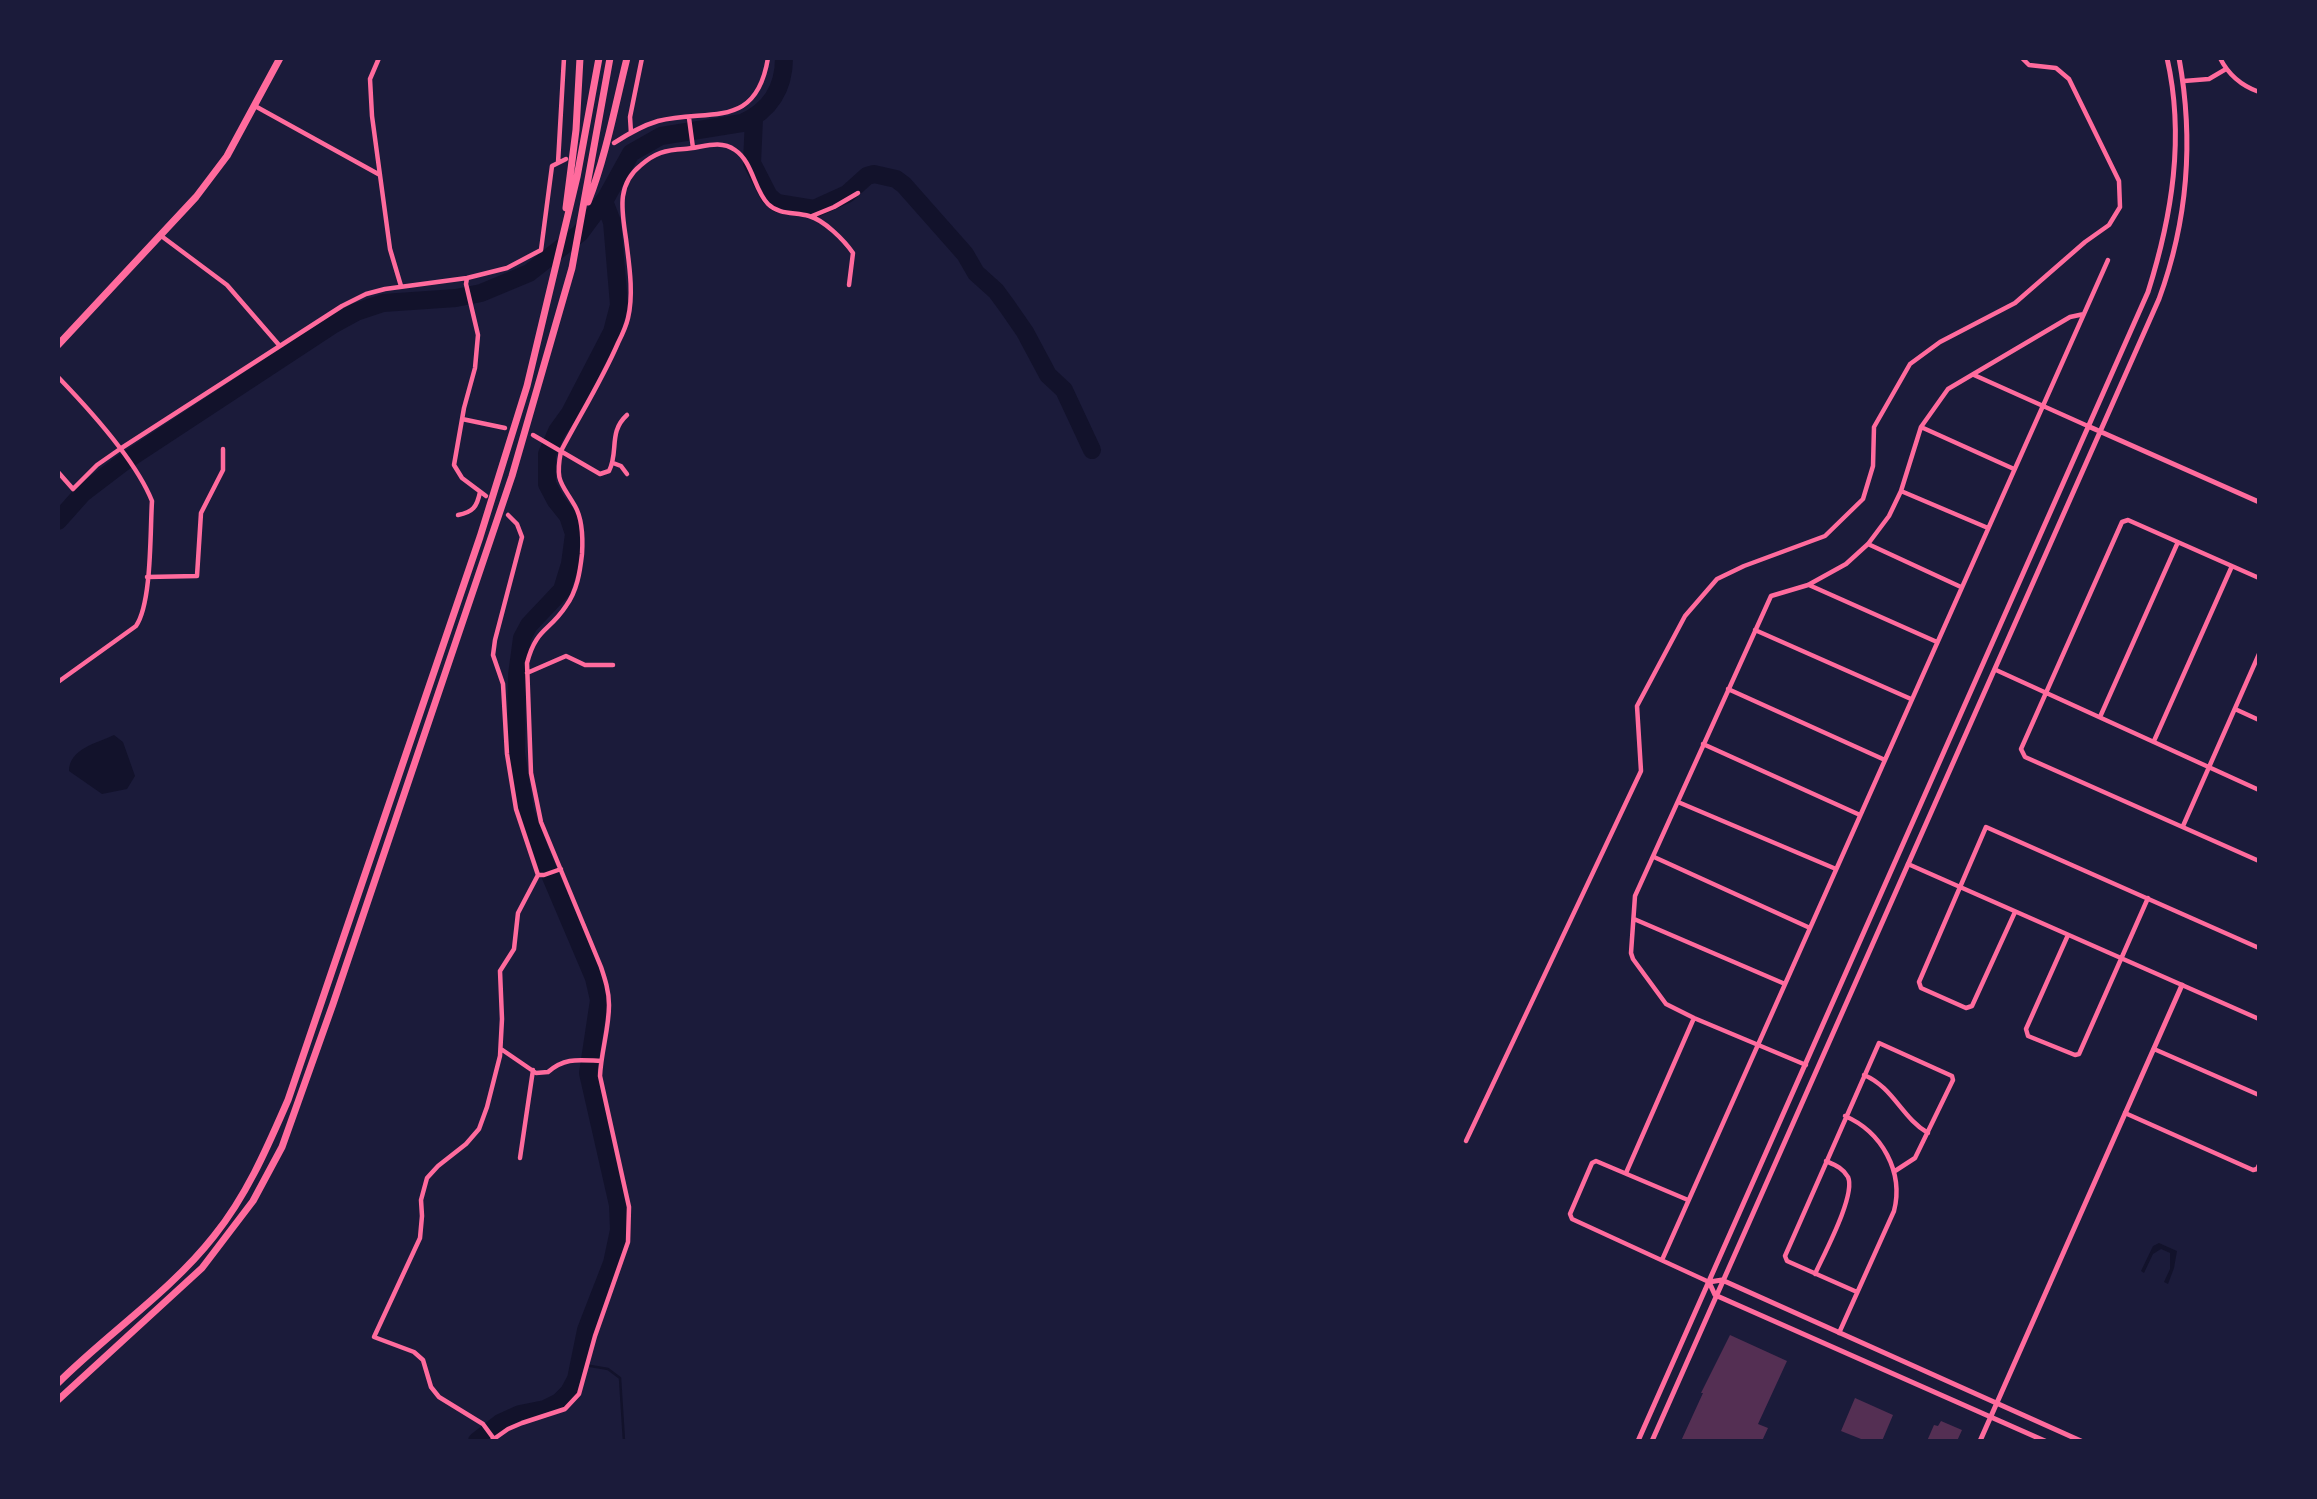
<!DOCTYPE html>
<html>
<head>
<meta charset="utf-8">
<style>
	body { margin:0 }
	#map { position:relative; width:2317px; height:1499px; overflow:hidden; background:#1b1b3a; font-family:Signika,sans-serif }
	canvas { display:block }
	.frame { position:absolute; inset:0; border:60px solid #1b1b3a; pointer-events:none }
</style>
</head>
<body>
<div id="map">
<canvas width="2317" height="1499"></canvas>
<div class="frame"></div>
</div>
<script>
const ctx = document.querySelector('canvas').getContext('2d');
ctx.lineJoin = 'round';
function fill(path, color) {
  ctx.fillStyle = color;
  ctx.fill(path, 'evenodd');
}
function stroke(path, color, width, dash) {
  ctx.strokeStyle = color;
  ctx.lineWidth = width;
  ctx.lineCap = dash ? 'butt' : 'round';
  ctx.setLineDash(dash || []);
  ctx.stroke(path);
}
const water = new Path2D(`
	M114 735 123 742 135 776 127 789 102 794 69 771C69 749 97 743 114 735Z
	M2159 1243 2177 1251 2174 1268 2168 1284 2164 1282 2170 1269V1253L2161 1249 2153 1254 2144 1273 2141 1271 2153 1246Z`);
const stream = new Path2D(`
	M579 1364 608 1369 620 1378 624 1441`);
const river = new Path2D(`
	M754 118 752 163 769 196 777 203 814 209 847 194 867 176 874 174 896 179 904 185 965 254 976 273 996 291 1007 306 1025 332 1048 375 1064 390 1092 450
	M58 521 83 493 121 464 334 324 356 312 383 303 456 298 481 293 529 273 580 233 606 198 631 153 661 136 742 123C770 111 784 88 784 58
	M477 1441 500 1423 520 1414 545 1409 559 1402 569 1392 576 1379 586 1330 612 1263 619 1230 618 1205 588 1073 599 1000 594 978 540 851 525 811 516 753 517 675 522 638 529 625 562 590 570 564 574 534 568 516 556 501 547 484V454L557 431 570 413 612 332 619 305 612 222 604 201`);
const building = new Path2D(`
	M1730 1335 1787 1361 1758 1424 1768 1428 1762 1441H1681L1703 1393H1701Z
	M1855 1398 1893 1415 1882 1441H1866L1841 1431Z
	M1941 1421 1962 1430 1957 1441H1927L1934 1425 1938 1426Z`);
const minor = new Path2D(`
	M379 58 370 79 372 116 390 249 401 286
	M2220 58C2228 74 2242 86 2259 92
	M2184 81 2209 79 2226 69
	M255 106 380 175
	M689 118 693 148
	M631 133 630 117 642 58
	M614 143C628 134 641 126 658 121 709 108 756 131 768 58
	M558 163 564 58
	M812 216 834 207 858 193
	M160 235 227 285 279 345
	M467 278 466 284 478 335 475 368 464 408 454 465 462 478 486 496
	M1974 375 2090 427
	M58 377C88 408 136 461 152 501 150 531 152 603 136 626L58 682
	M462 419 505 428
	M1921 427 2014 469
	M533 435 600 474 609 471C619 452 608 432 627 415
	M613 463 621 466 627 474
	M58 472 73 489 97 465 120 449 342 306 366 294 385 289 467 278 507 268 541 250 552 166 566 159
	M1901 491 1988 528
	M458 515C473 512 477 507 480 492
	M1868 544 1961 587
	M147 577 197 576 201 513 223 470V449
	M2259 578 2128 520 2122 522 2021 749 2025 757 2259 861
	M1809 585 1937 642
	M1755 630 1911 699
	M1996 670 2259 790
	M527 673 566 656 585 665H613
	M1728 689 1885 760
	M2235 709 2259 720
	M2100 717 2178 542
	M2154 741 2232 566
	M1703 744 1860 815
	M1678 802 1836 869
	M2183 826 2259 654
	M1654 857 1810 928
	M1908 864 2259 1019
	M538 875H544L561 869
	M2015 912 1972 1006 1966 1008 1921 988 1919 982 1986 827 2259 948
	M1634 919 1785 984
	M2068 935 2026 1029 2028 1036 2075 1055 2079 1054 2148 898
	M501 1049 536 1073 548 1072C565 1057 579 1060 601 1061
	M2154 1049 2259 1095
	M1806 1065 1694 1018 1666 1004 1633 959 1631 953 1635 896 1771 596 1808 585 1846 564 1868 544 1889 516 1901 491 1921 427 1948 389 2070 317 2084 314
	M1864 1075C1893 1087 1902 1118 1928 1133
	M2125 1113 2253 1170 2257 1169 2259 1165
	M1466 1141 1641 771 1637 706 1685 616 1717 579 1744 566 1825 536 1863 499 1873 466 1874 427 1910 364 1940 342 2015 303 2085 242 2109 225 2120 207 2119 181 2069 79 2056 68 2029 65 2022 58
	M520 1158 533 1070
	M1626 1173 1694 1018
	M1688 1200 1596 1161 1592 1163 1570 1214 1572 1219 1709 1282
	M1662 1260 2108 260
	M1815 1274C1824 1254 1856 1195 1848 1177 1843 1168 1835 1165 1826 1161
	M1857 1292 1787 1261 1785 1256 1879 1043 1952 1076 1953 1080 1915 1158 1895 1171
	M1839 1333 1894 1211C1904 1172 1882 1132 1845 1116
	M494 1439 483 1424 439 1397 431 1387 423 1360 414 1352 374 1337 420 1238 422 1216 421 1200 427 1178 438 1166 466 1144 479 1129 487 1107 500 1056 502 1019 500 971 514 949 518 913 538 875 516 809 507 754 503 684 493 655 495 640 522 537 517 524 508 515
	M491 1441 508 1429 522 1423 565 1409 579 1394 595 1336 628 1242 629 1207 600 1076C601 1052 609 1029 609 1005 609 991 605 979 601 967L541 822 531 773 527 663C536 628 549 632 566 606 577 591 580 572 582 554 583 538 583 520 575 506 561 482 555 482 561 451 580 415 602 380 618 343 622 335 626 327 628 318 634 293 629 264 626 239 622 211 616 185 641 165 655 153 665 150 684 149 702 148 719 139 735 150 753 162 754 190 768 204 779 215 795 212 809 216 824 220 844 240 853 253L849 285`);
const tertiary = new Path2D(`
	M2090 427 2259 502
	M1709 1282 1722 1280 2081 1441
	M1709 1282 1715 1295 2045 1441
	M1638 1441 2148 292C2172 216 2185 137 2167 58
	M1652 1441 2159 299C2188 220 2194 140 2179 58
	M1980 1441 2182 985`);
const primary = new Path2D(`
	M588 202C606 156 615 106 627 58
	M566 208 576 130 580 58
	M58 345 196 197 227 156 280 58
	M58 1383C108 1333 170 1292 214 1236 247 1195 267 1148 288 1100L480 537 527 386 577 177 599 58
	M58 1400 202 1268 253 1201 282 1147 333 1004 512 476 572 268 610 58`);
fill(water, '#12122b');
stroke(stream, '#12122b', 2.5);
stroke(river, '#12122b', 18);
fill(building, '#542f53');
stroke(minor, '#ff6b9d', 4.5);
stroke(tertiary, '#ff6b9d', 5);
stroke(primary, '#ff6b9d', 7);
</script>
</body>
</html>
